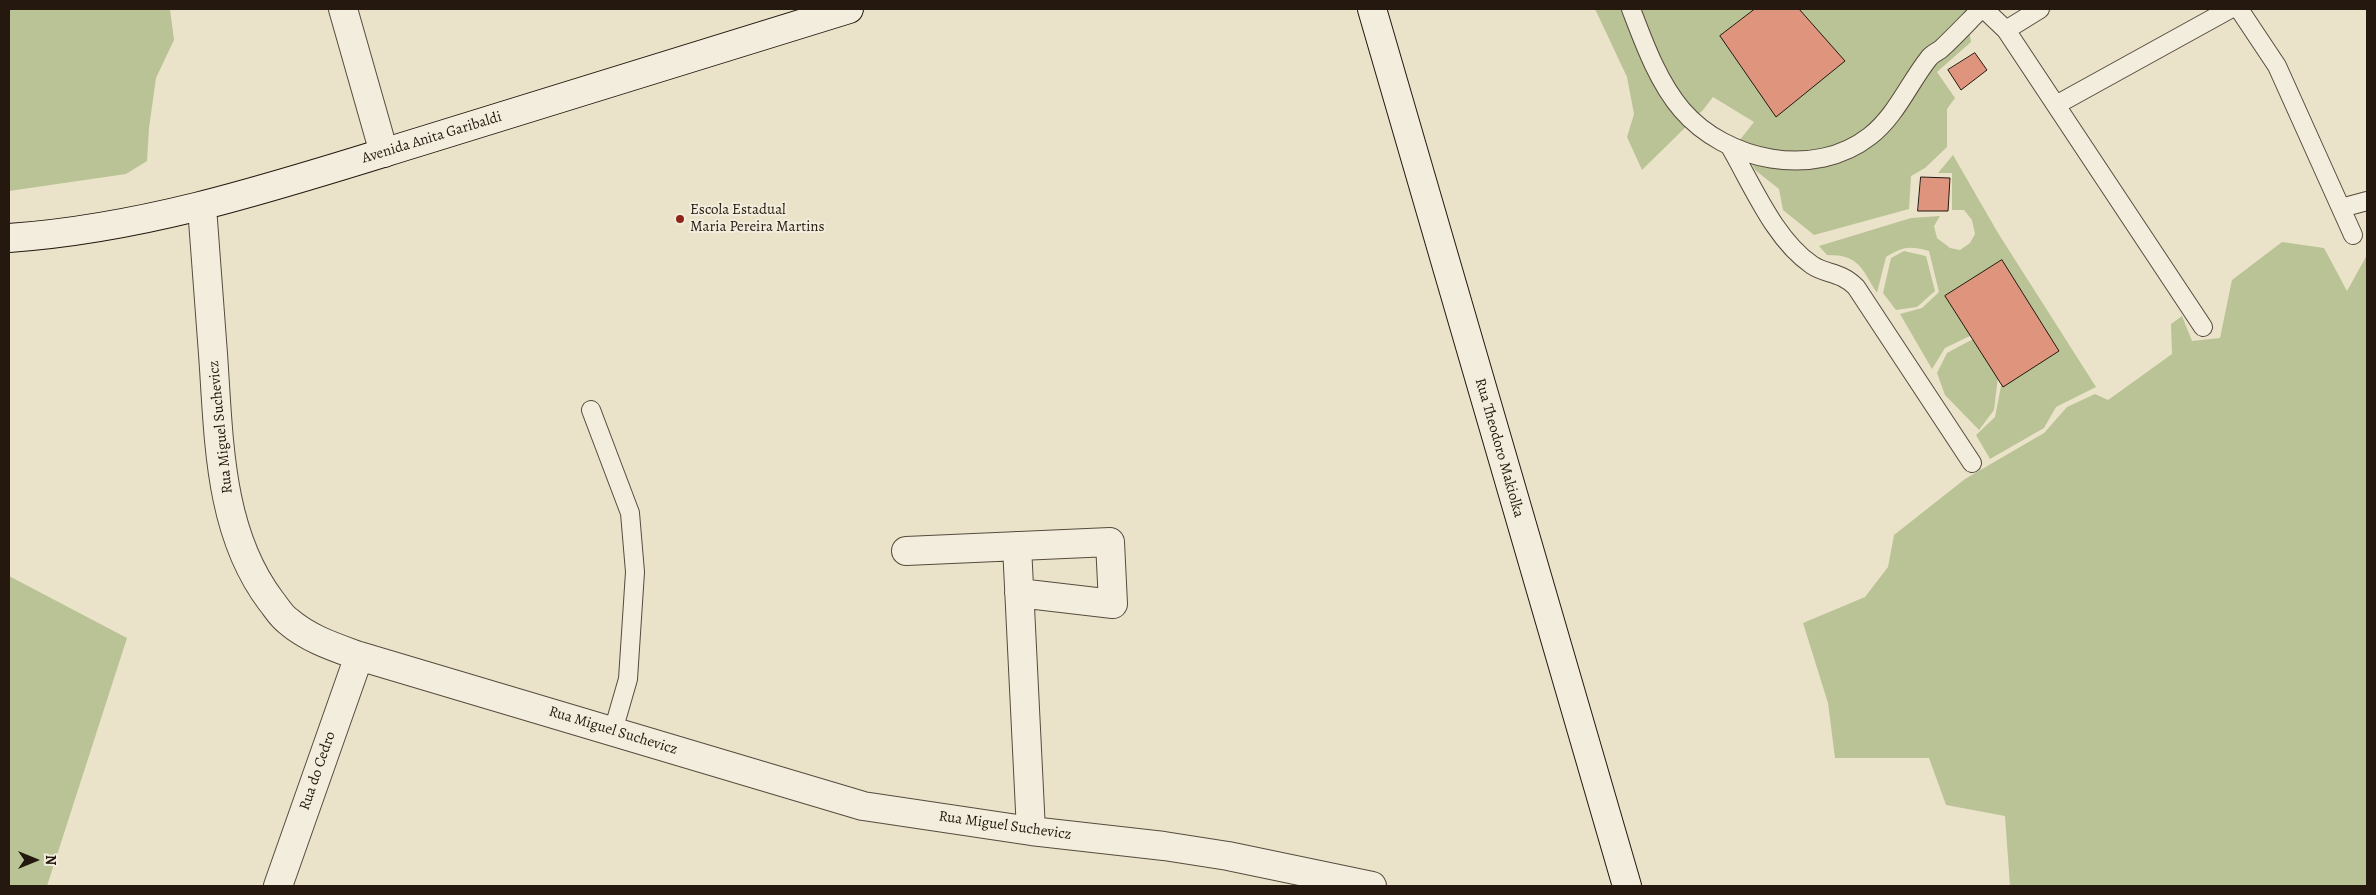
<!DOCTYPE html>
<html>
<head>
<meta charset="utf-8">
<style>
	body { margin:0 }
	#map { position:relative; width:2376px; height:895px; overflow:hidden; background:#ebe3c9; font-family:Alegreya,serif }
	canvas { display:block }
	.frame { position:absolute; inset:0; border:10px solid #24180f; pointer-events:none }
	.north { position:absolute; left:10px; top:835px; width:50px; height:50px; -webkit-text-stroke:4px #f2eddc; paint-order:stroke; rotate:90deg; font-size:14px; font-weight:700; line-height:20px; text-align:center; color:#24180f }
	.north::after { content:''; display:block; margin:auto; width:18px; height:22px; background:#24180f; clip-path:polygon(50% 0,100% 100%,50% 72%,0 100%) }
</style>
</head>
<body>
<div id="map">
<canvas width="2376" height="895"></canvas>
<div class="frame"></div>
<div class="north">N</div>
</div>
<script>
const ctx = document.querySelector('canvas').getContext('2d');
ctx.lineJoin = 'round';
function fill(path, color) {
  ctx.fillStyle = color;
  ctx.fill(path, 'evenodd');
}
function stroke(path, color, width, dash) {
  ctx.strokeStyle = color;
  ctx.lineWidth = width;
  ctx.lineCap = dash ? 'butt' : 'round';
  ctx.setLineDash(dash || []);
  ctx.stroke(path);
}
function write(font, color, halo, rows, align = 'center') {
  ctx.font = font + ' Alegreya,serif';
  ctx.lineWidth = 4;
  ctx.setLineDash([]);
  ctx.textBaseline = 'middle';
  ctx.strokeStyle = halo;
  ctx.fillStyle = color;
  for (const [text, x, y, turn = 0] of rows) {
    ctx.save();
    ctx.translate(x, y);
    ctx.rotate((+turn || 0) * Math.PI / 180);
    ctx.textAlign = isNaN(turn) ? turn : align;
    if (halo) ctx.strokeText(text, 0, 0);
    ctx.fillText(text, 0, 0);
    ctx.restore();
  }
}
const green = new Path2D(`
	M9 9H170L174 40 156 78 149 128 147 161 126 174 9 191Z
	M1595 9H1966L1971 42 1937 72 1955 98 1947 109V147L1925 168 1911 176 1909 209 1814 235 1783 210 1779 189 1755 170 1739 141 1754 122 1713 97 1703 110 1642 170 1627 137 1634 114 1627 77Z
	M1953 155 1998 233 2096 387 2056 407 2044 428 1990 459 1976 435 1995 417 2001 386 2003 343 1978 333 1970 336 1945 348 1932 369 1900 314 1922 308 1939 292 1929 251C1909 246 1904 246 1886 257L1877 293C1861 268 1860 255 1827 255L1819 246 1911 218 1940 216 1934 226 1937 238 1950 248 1960 250 1970 243 1975 234 1972 220 1964 210H1952V173H1938Z
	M2282 242 2324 248 2347 291 2367 255V886H2010L2005 816 1946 805 1929 758H1835L1828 703 1803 623 1865 597 1888 567 1894 535 1965 479 2044 433 2067 407 2095 394 2108 400 2172 354 2171 324 2182 316 2192 341 2220 338 2232 280Z
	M1904 251 1926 256 1935 291 1917 307 1896 310 1883 293 1891 258Z
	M1975 338 1998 377 1994 410 1979 430 1945 395 1937 373 1947 353Z
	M9 576 127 638 47 886H9Z`);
const building = new Path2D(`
	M1755 9H1799L1845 61 1776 117 1720 36Z
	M1975 53 1987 70 1961 90 1948 70Z
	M1921 177 1950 178 1948 211H1918Z
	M2002 260 2059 351 2003 387 1945 296Z`);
const lane = new Path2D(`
	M1631 9C1644 43 1658 82 1682 110 1726 161 1814 180 1870 136 1896 116 1909 83 1929 58 1932 54 1937 52 1941 49 1955 36 1968 22 1981 9
	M1984 9 2006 30 2040 9
	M2239 9 2277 66 2353 235
	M2006 30 2203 327
	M2056 105 2230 9
	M1729 145C1752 184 1774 239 1812 265 1827 275 1840 271 1856 287L1972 463
	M2341 208 2367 201
	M591 410 630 513 635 572 628 679 613 731`);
const street = new Path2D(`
	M343 9 384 153
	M202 207C206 256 209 305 213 354 219 437 218 531 271 601 276 607 281 616 288 621 309 639 334 647 359 656L863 806 1031 831 1164 846 1228 856 1372 886
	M1017 546 1031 831
	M906 551 1110 542 1113 604 1019 593
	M278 886 359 656`);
const secondary = new Path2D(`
	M1372 9 1627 886
	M9 238C152 228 285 183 422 141 564 97 706 53 849 9`);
const markers = [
	[680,219,5,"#8f2418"]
];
const streetNames = [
	["Avenida Anita Garibaldi",432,138,-17],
	["Rua Miguel Suchevicz",221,427,-96],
	["Rua Theodoro Makiolka",1499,448,74],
	["Rua Miguel Suchevicz",613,731,17],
	["Rua do Cedro",318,771,-71],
	["Rua Miguel Suchevicz",1005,826,8]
];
const poiNames = [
	["Escola Estadual",690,210],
	["Maria Pereira Martins",690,227]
];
fill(green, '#b9c395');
fill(building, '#df947e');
stroke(building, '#24180f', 1);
stroke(lane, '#564b3e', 20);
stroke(street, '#564b3e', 30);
stroke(secondary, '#24180f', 30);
stroke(lane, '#f2eddc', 18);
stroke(street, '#f2eddc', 28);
stroke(secondary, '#f2eddc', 28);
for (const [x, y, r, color] of markers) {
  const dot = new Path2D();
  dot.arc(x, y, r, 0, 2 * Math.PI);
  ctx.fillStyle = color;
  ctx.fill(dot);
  stroke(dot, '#f2eddc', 2);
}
write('15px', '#24180f', '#f2eddc', streetNames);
write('15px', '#24180f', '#f2eddc', poiNames, 'left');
</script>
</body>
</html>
